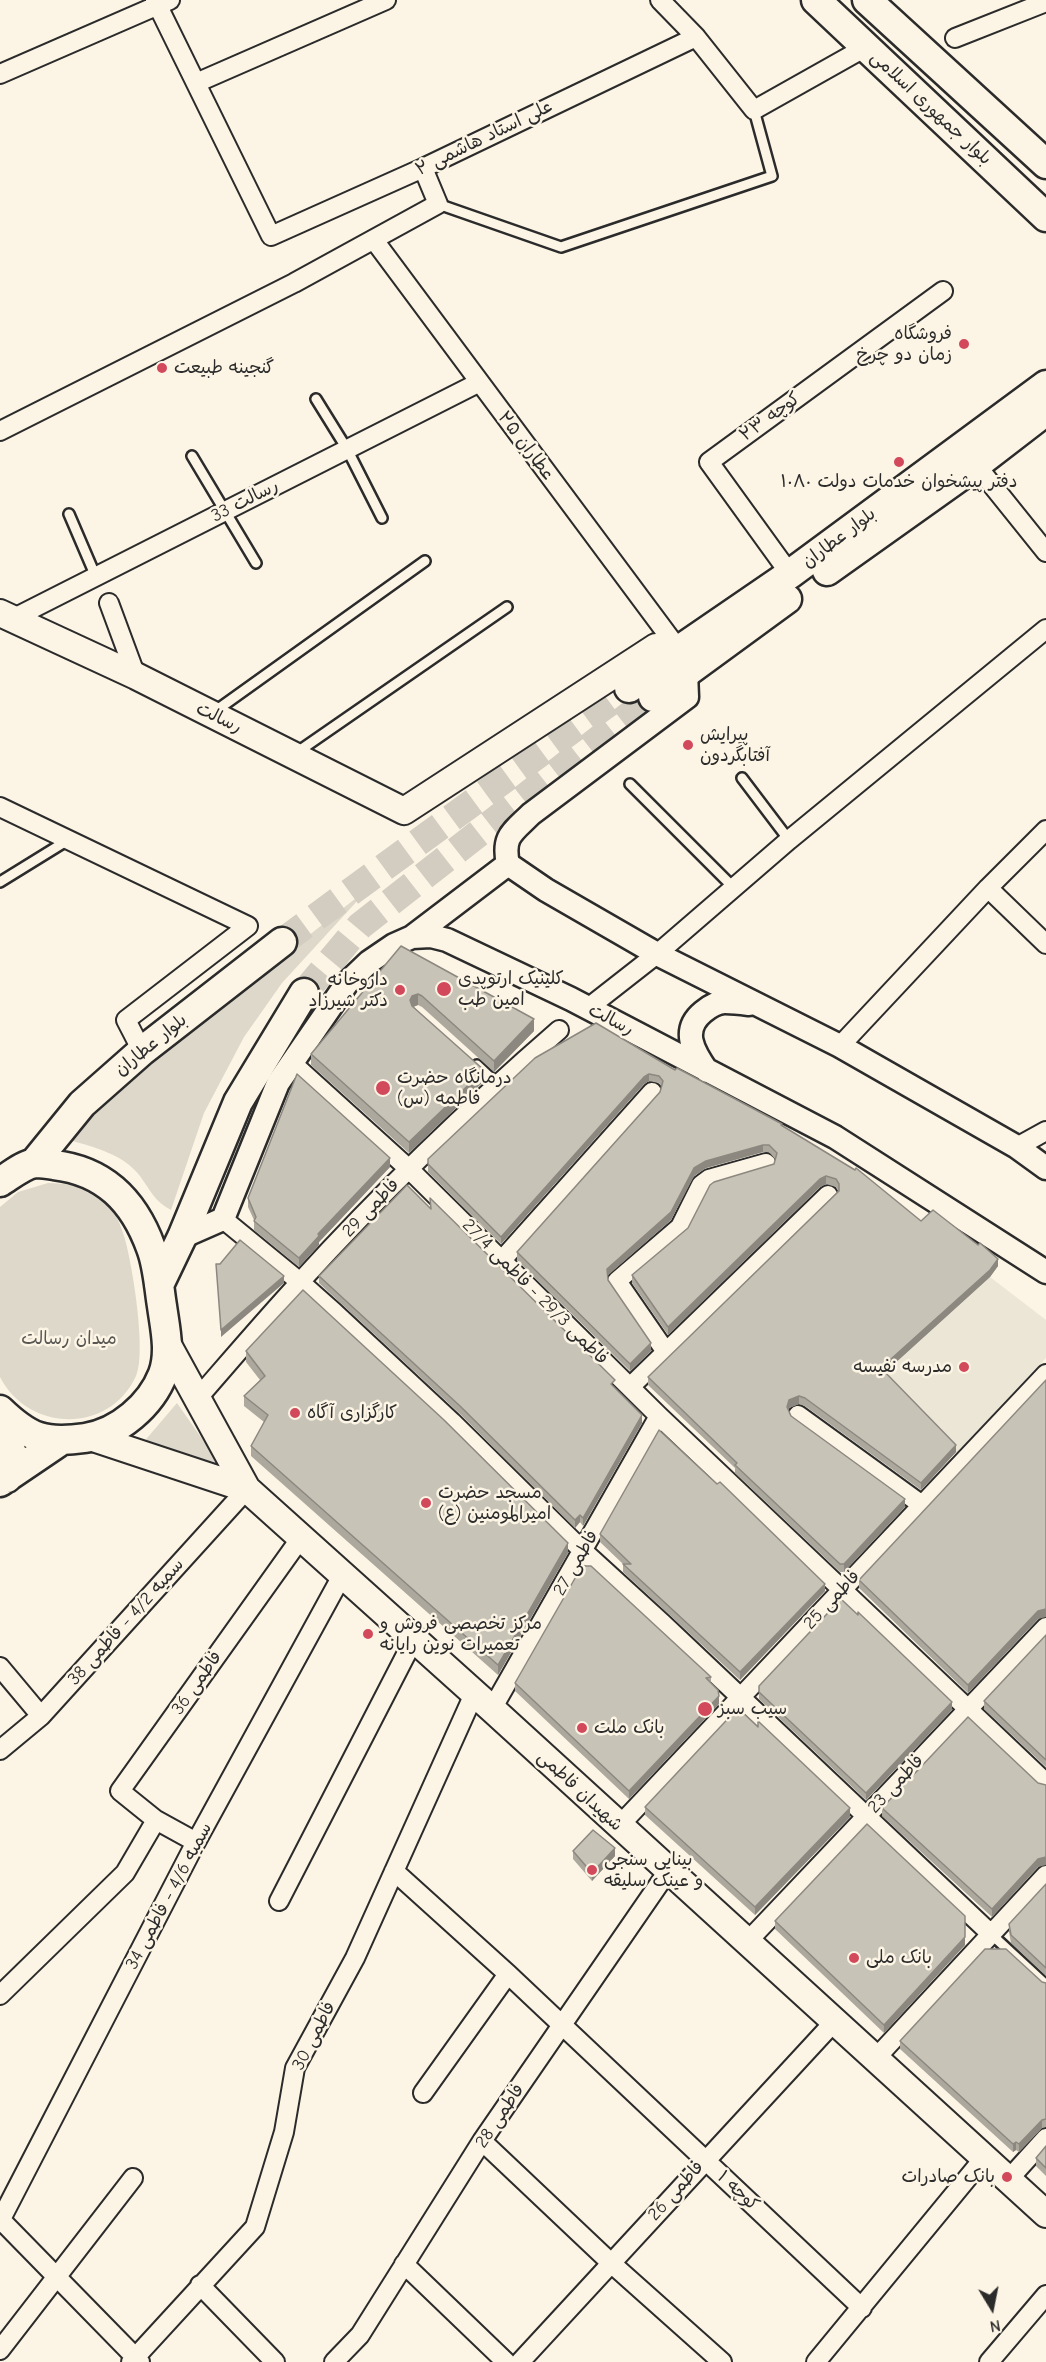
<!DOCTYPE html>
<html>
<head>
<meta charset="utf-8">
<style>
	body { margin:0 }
	#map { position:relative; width:1046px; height:2362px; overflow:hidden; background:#fcf5e5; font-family:"Comic Neue",sans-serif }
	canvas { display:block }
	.north { position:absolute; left:962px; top:2278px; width:60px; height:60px; -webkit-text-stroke:4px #fcf5e5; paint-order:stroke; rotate:170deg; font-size:16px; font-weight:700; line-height:24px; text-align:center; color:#2b2b2b }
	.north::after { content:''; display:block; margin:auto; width:21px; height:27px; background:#2b2b2b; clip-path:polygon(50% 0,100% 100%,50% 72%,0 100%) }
</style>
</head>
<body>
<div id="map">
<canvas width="1046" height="2362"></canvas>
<div class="north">N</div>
</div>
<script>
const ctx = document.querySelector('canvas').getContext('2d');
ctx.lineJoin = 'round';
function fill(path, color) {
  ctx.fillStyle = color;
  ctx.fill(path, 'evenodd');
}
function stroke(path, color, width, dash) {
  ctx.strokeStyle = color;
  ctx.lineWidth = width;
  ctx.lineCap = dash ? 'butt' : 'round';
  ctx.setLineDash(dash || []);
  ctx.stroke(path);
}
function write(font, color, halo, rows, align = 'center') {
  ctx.font = font + ' "Comic Neue","Playpen Sans Arabic",sans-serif';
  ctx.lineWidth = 5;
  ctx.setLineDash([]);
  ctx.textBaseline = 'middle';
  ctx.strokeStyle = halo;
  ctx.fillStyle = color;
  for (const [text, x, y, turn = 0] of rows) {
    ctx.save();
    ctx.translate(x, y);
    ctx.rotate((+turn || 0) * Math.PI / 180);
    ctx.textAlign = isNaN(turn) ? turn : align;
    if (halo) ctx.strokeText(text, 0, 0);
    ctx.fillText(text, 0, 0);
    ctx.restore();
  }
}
const built = new Path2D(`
	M990 1277 1046 1320V1358L958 1454 881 1376Z`);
const green = new Path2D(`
	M370 887 282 983 244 1037 204 1113 171 1210C155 1202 150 1190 140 1176 123 1154 94 1147 69 1140L84 1113Z
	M48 1183C66 1183 86 1186 101 1197 112 1205 120 1222 124 1236 132 1261 147 1353 136 1376 109 1435 28 1432 0 1377V1207L18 1192Z
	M177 1403 226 1473 142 1444Z`);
const primaryTunnel = new Path2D(`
	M282 942 629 688
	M304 993 360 926 653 697`);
const service = new Path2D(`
	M438 204 561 247 772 176 754 110
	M316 399 347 449 382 518
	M192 456 256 563
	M69 514 96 577
	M214 712 425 561
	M296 753 507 607
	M742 778 789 840
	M630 784 734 888
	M0 882 68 840
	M477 1065 497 1084
	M991 1934 1046 1985`);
const minor = new Path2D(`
	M155 0 271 236 423 168 696 37
	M660 0 696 37 754 110 866 47
	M955 38 1046 2
	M0 74 170 0
	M196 83 386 0
	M374 240 679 650
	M0 431 294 283 438 204 423 168
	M976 465 1046 552
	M790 574 709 462 943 291
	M109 603 136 676
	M12 619 478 383
	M0 807 248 926 126 1020 142 1051
	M988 888 1046 944
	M588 1008 657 954 789 840 1046 629
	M840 1046 988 888 1046 830
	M293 1064 409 1169 659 1416 1046 1783
	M1017 1147 1046 1131
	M223 1219 300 1282 335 1313 452 1422 583 1551 662 1623 991 1934
	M502 1260 652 1092
	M666 1352 617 1281 680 1227 701 1185 709 1179 766 1163
	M631 1386 828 1195
	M197 1399C231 1360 265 1320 300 1282 381 1193 468 1109 559 1030
	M798 1415 922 1505
	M0 1667 41 1716
	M492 1709 659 1416
	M0 1750 41 1716 247 1489
	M619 1826 1046 1374
	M196 1842 156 1820 120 1791 295 1546 302 1538
	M394 1871 508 1974 862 2308
	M279 1901 414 1639
	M747 1942 1046 1627
	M0 1995 125 1873 156 1820
	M875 2059 1046 1875
	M423 2093 508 1974
	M482 2141 611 2263 722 2362
	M1008 2180 1046 2138
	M0 2219 140 2362
	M0 2221 196 1842 339 1581 344 1576
	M404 2264 506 2362
	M200 2285 275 2362
	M0 2350 133 2178
	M131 2362 255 2227 284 2132 295 2068 355 1958 474 1694
	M334 2362 360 2335 482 2141 668 1871
	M520 2362 834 2022
	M816 2362 984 2158
	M989 2362 1046 2295`);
const tertiary = new Path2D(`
	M686 672 687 697 531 814C513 832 502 836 508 864L546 890 657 954 840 1046 1017 1147 1046 1168
	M412 937 508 864
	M707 1071C693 1051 681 1030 703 1012 709 1007 718 1002 725 1002 733 1002 741 1003 749 1004
	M182 1237 223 1219 278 1083 347 983 369 962 394 945 412 937 431 936 447 940 571 999 835 1137 1046 1272`);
const secondary = new Path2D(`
	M0 613 136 676 404 811 656 647 679 650
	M168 1345 247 1489 492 1709 1046 2214
	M90 1437 247 1489`);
const primary = new Path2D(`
	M816 0 1046 217
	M867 0 1046 164
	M827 571 976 465 1046 411
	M629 688 679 650 790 574 1046 385
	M653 697 787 599
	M34 1163 82 1104 142 1051 282 942
	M0 1182C10 1176 24 1164 36 1163 41 1163 48 1164 54 1165 105 1171 134 1201 151 1248 158 1266 159 1288 162 1306 165 1328 171 1352 163 1374 151 1405 119 1433 85 1438 45 1444 29 1438 0 1410
	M159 1285 182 1237 238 1102 304 993
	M0 1439 8 1443 13 1456 7 1478
	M0 1482 62 1440`);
const wall = new Path2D(`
	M401 946 534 1031 494 1072 422 1007 418 1005 414 1007 484 1081 409 1153 311 1065V1054Z
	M535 1058 675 1070 782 1126 921 1221 998 1266 990 1277 885 1372 956 1452 921 1490 805 1406 799 1404 789 1408 788 1410 791 1416 905 1507 844 1572H840L735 1473V1468L648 1385V1377L838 1191 836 1187 826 1184 820 1187 668 1335 632 1283V1275L774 1164 775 1159 769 1152H763L706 1168 694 1176 671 1220 607 1276 608 1280 651 1351 630 1371 517 1260V1252L660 1092 662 1087 659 1083 649 1081 644 1084 501 1244 428 1172V1159Z
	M390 1167 319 1242V1245L299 1267 254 1230V1220L248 1207V1198Z
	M430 1198 615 1388 642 1423 583 1526 580 1522 575 1528 460 1414 319 1283V1276L430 1208Z
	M246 1351 568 1553 498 1675 251 1456V1446L264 1422 244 1406V1396L260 1380 246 1362Z
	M717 1484 825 1591 740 1680 623 1572V1564L600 1542V1534Z
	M859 1580 1038 1619 968 1693 859 1588Z
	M1046 1635V1767L984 1709V1701Z
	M711 1677V1683L719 1704 629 1799 515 1691V1683Z
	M759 1686 952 1710 866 1800 759 1699Z
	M758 1727 850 1817 755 1915 645 1815V1807Z
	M1038 1783V1867L992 1917 882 1816V1808Z
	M573 1851 615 1856 592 1881 573 1859Z
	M1046 1884V1976L1011 1943 1009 1932V1924Z
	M775 1921 965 1945 884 2033 775 1929Z
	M1042 1982 1046 1983V2127L1042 2128 1019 2152 1016 2150 1013 2152 900 2049V2041Z
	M1046 2146V2176L1036 2166V2158Z`);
const shadedWall = new Path2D(`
	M418 994V1005L412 1007 410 1000 412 996Z
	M534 1019V1031L494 1072V1061Z
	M484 1070V1081L409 1153V1142Z
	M649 1074V1081L644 1084 501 1244V1237L644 1077Z
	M763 1145V1152L706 1168 694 1176 671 1220 607 1276V1269L694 1168 706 1161Z
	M390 1158V1167L319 1242V1245L299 1267V1258L318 1234Z
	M826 1176V1184L820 1187 668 1335V1327L820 1179Z
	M998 1259V1266L990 1277 881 1376V1368Z
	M284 1276V1283L221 1337V1330Z
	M651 1343V1351L630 1371V1364Z
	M799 1396V1404L789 1408 787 1414V1407L789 1400Z
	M642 1415V1423L583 1526V1518Z
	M956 1445V1452L921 1490V1483Z
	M905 1499V1507L844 1572V1564Z
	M580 1515V1522L575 1528V1520Z
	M568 1543V1553L498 1675V1665Z
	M825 1584V1591L740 1680V1672Z
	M1046 1609V1617L1038 1619 968 1693V1685L1038 1611Z
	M719 1696V1704L629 1799V1791Z
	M952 1702V1710L866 1800V1793Z
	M850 1808V1817L755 1915V1907Z
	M615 1848V1856L592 1881V1873Z
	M1046 1857V1865L1038 1867 992 1917V1909L1038 1859Z
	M965 1937V1945L884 2033V2025Z
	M1042 2120V2128L1019 2152V2144Z
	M1016 2142V2150L1013 2152V2144Z`);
const building = new Path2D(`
	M401 946 534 1019 494 1061 422 996 418 994 412 996 410 1000 412 1006 484 1070 409 1142 311 1054Z
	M596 1023 675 1070 677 1068 782 1124 781 1125 855 1170 856 1168 921 1221 933 1210 978 1245 980 1243 998 1259 990 1270 881 1368 956 1445 921 1483 805 1398 799 1396 789 1400 787 1407 791 1416 905 1499 844 1564H840L735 1465 737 1463 648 1377 839 1191V1184L836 1179 826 1176 820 1179 668 1327 632 1275 688 1228 710 1185 714 1182 774 1164 777 1153 769 1145H763L706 1161 694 1168 671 1212 607 1269 608 1280 651 1343 630 1364 517 1252 660 1092 663 1081 659 1076 649 1074 644 1077 501 1237 428 1164V1159L535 1058Z
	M297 1074 390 1158 318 1234 319 1236 299 1258 254 1221 256 1217 248 1198Z
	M407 1185 431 1209 430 1198 615 1380 611 1384 642 1415 583 1518 580 1515 575 1520 460 1406 319 1276Z
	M240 1240 284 1276 221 1330 216 1264H220Z
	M303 1290 444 1420 568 1543 498 1665 251 1446 268 1415 244 1396 265 1376 246 1351Z
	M1046 1380V1609L1038 1611 968 1685 859 1580Z
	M659 1430 717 1484 720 1482 825 1584 740 1672 623 1564H631L600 1534Z
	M582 1566H591L711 1677 706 1678 718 1690 719 1696 629 1791 515 1683Z
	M841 1599 858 1615V1612L952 1702 866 1793 759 1692V1686Z
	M1046 1635V1760L984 1701Z
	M738 1708 758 1727V1721L850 1808 755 1907 645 1807Z
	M968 1717 1038 1783 1046 1785V1857L1038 1859 992 1909 882 1808Z
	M867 1824 965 1916V1937L884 2025 775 1921Z
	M593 1830 615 1848 592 1873 573 1851Z
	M1046 1884V1968L1011 1935 1009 1924Z
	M985 1949H1006L1042 1982 1046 1983V2119L1042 2120 1019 2144 1016 2142 1013 2144 900 2041Z
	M1046 2146V2168L1036 2158Z`);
const markers = [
	[964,344,6,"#d1495b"],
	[162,368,6,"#d1495b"],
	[899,462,6,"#d1495b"],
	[688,745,6,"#d1495b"],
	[444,989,8,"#d1495b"],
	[400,990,6,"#d1495b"],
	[383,1088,8,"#d1495b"],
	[964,1367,6,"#d1495b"],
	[295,1413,6,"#d1495b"],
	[426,1503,6,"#d1495b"],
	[368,1634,6,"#d1495b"],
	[705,1709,8,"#d1495b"],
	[582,1728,6,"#d1495b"],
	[592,1870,6,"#d1495b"],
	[854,1958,6,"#d1495b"],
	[1007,2177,6,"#d1495b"]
];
const streetNames = [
	["بلوار جمهوری اسلامی",931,108,43],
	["علی استاد هاشمی ۲",484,138,-26],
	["کوچه ۲۳",770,417,-36],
	["عطاران ۲۵",526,446,53],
	["رسالت 33",245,501,-27],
	["بلوار عطاران",839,538,-37],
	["رسالت",219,718,26],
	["رسالت",611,1020,27],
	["بلوار عطاران",151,1045,-39],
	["فاطمی 29",371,1208,-46],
	["فاطمی 29/3 - فاطمی 27/4",535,1292,45],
	["فاطمی 27",576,1563,-60],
	["فاطمی 25",832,1600,-47],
	["سمیه 4/2 - فاطمی 38",126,1622,-48],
	["فاطمی 36",197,1683,-55],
	["فاطمی 23",896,1784,-47],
	["شهیدان فاطمی",580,1791,43],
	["سمیه 4/6 - فاطمی 34",169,1896,-62],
	["فاطمی 30",314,2036,-63],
	["فاطمی 28",500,2116,-56],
	["فاطمی 26",676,2191,-48],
	["کوچه ۱",738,2191,43]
];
const poiNames = [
	["فروشگاه",952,334,"right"],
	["زمان دو چرخ",952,355,"right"],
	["گنجینه طبیعت",174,368],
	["دفتر پیشخوان خدمات دولت ۱۰۸۰",899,482,"center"],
	["پیرایش",700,735],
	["آفتابگردون",700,756],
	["کلینیک ارتوپدی",458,979],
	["امین طب",458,1000],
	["داروخانه",388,980,"right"],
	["دکتر شیرزاد",388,1001,"right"],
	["درمانگاه حضرت",397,1078],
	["فاطمه (س)",397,1099],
	["مدرسه نفیسه",952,1367,"right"],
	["کارگزاری آگاه",307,1413],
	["مسجد حضرت",438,1493],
	["امیرالمومنین (ع)",438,1514],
	["مرکز تخصصی فروش و",380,1624],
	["تعمیرات نوین رایانه",380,1645],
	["سیب سبز",718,1709],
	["بانک ملت",594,1728],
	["بینایی سنجی",604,1860],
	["و عینک سلیقه",604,1881],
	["بانک ملی",866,1958],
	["بانک صادرات",995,2177,"right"]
];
const parkNames = [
	["میدان رسالت",69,1339]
];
fill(built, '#ece6d7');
fill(green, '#ded8ca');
stroke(primaryTunnel, '#d2cdc0', 28, [28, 14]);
stroke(service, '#2b2b2b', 14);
stroke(minor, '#2b2b2b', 22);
stroke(tertiary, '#2b2b2b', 27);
stroke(secondary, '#2b2b2b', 30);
stroke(primary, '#2b2b2b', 33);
stroke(service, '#fcf5e5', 9);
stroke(minor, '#fcf5e5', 18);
stroke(tertiary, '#fcf5e5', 22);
stroke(secondary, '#fcf5e5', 26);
stroke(primary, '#fcf5e5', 28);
fill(wall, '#aca89d');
fill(shadedWall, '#8c8880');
fill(building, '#c8c3b7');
stroke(building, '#8c8880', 1.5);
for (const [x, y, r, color] of markers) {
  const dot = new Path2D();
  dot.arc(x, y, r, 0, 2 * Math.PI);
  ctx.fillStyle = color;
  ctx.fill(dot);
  stroke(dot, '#fcf5e5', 2);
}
write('18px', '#2b2b2b', '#fcf5e5', streetNames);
write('18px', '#2b2b2b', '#fcf5e5', poiNames, 'left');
write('18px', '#585653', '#fcf5e5', parkNames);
</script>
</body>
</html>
